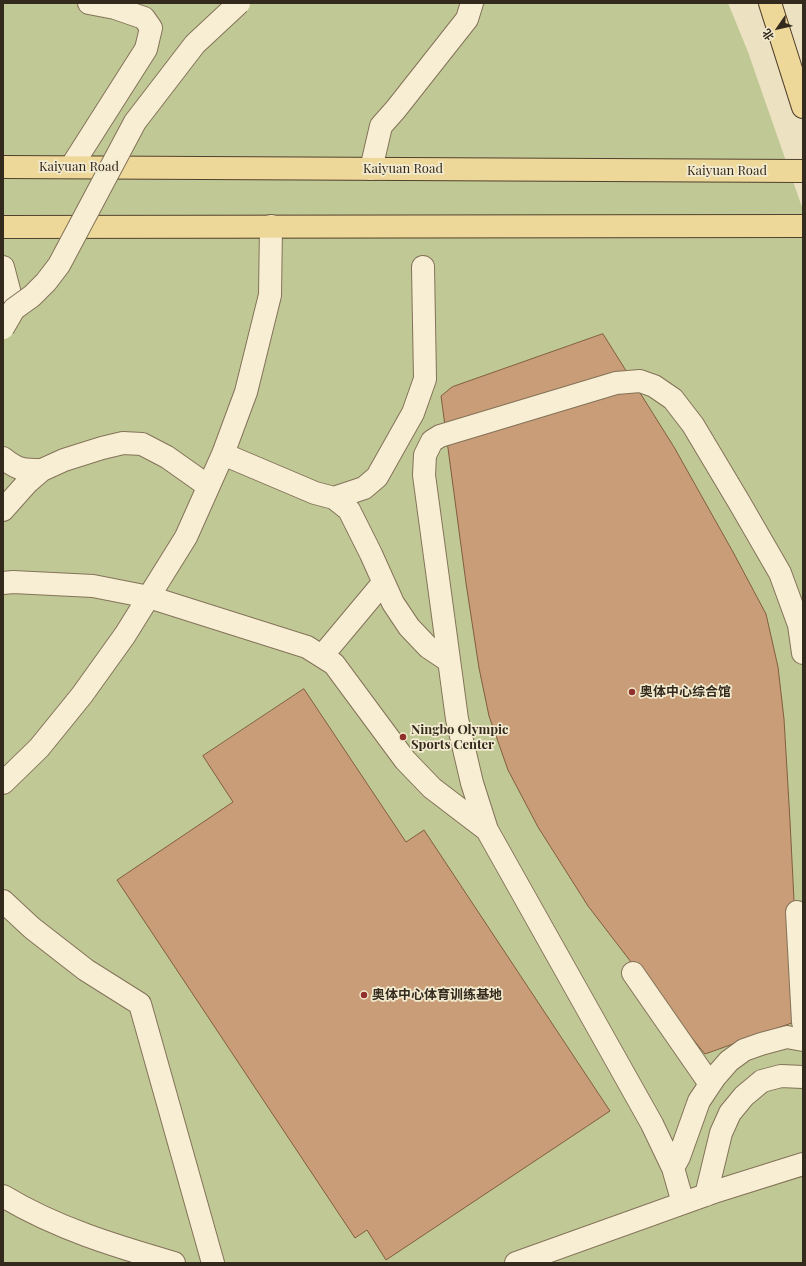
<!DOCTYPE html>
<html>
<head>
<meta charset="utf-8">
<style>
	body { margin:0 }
	#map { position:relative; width:806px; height:1266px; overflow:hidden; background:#ece1c0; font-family:"Playfair Display","Noto Sans SC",serif }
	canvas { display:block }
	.frame { position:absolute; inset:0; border:4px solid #34291d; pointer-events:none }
	.north { position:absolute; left:758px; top:8px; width:40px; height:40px; -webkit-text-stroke:3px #f3ebcf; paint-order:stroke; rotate:236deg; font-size:11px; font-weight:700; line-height:16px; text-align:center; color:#34291d }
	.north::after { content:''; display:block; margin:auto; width:14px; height:18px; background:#34291d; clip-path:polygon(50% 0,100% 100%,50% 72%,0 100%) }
</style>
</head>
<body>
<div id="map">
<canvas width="806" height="1266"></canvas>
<div class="frame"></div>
<div class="north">北</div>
</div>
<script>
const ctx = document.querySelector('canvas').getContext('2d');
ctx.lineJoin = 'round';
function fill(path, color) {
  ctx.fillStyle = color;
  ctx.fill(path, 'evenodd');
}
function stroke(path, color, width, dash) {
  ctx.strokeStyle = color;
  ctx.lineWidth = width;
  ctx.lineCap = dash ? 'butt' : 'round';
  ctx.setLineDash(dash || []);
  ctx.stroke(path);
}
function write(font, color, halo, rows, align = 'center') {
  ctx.font = font + ' "Playfair Display","Noto Sans SC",serif';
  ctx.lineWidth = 3.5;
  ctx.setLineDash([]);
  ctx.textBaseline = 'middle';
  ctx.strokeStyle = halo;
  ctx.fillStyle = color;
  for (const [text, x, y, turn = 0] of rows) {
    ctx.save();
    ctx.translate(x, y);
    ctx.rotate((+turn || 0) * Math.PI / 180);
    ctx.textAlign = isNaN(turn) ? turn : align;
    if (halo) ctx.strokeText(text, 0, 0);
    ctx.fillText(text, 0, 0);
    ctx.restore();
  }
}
const green = new Path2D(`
	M3 3H728L748 52 803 210V1263H3Z`);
const building = new Path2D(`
	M603 334 674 447 733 552 766 614 778 667 784 719 790 821 800 1020 705 1054 651 988 588 906 538 827 508 770 489 716 479 668 466 583 441 396 452 387Z
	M304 689 406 842 424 830 610 1111 386 1260 367 1230 355 1238 117 880 233 802 203 756Z`);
const minor = new Path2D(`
	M71 167 146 49 151 28 144 18 115 8 89 3
	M371 169 381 126 396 109 467 19 472 3
	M3 267 14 309
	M223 454 315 493 334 498 349 510 371 554 393 603 409 627 428 647 449 661
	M3 458C18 470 23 470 42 470
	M334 498 364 488 377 477 413 413 425 379 423 267
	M3 510 27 483 42 470 64 460 102 448 123 443 142 444 167 457 208 486
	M3 583 13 582 93 586 149 597 307 647 334 664 405 760 432 788 487 830
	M322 656 383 583
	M3 783 39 748 82 695 125 635 186 537 223 454 246 392 270 295 271 226
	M3 901 32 928 86 970 140 1004 213 1263
	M797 912 803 1022
	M633 973 710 1084
	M673 1168 679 1157 699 1101 715 1077 729 1061 744 1050 761 1044 787 1037 803 1040
	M706 1195 721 1133 730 1113 744 1096 762 1081 781 1076 803 1077
	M3 1196C56 1228 115 1246 174 1263
	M683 1203 673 1168 652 1124 487 830 472 783 457 719 424 475 425 455 432 441 440 436 616 383 640 381 654 386 673 399 693 425 739 502 780 573 799 625 803 653
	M516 1263 717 1191 803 1164`);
const major = new Path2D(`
	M770 3 803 107
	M3 167 803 171
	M3 227 803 226`);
const minorBridge = new Path2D(`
	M3 328 14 309 32 296 46 282 59 265 135 122 195 44 239 3`);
const markers = [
	[632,692,4,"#90302c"],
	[403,737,4,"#90302c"],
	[364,995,4,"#90302c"]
];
const streetNames = [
	["Kaiyuan Road",79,167],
	["Kaiyuan Road",403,169],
	["Kaiyuan Road",727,171]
];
const poiNames = [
	["奥体中心综合馆",640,692],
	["Ningbo Olympic",411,730],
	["Sports Center",411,745],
	["奥体中心体育训练基地",372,995]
];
fill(green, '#c0c995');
fill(building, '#c89d77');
stroke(building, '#825d40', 1);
stroke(minor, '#847259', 24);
stroke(major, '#51402d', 24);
stroke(minor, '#f7eed3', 22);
stroke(major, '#eed899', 22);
stroke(minorBridge, '#847259', 24, []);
stroke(minorBridge, '#f7eed3', 22);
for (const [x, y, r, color] of markers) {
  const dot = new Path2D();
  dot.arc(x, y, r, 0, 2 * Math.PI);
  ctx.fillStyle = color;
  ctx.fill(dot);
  stroke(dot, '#f3ebcf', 1.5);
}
write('13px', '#34291d', '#f3ebcf', streetNames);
write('bold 13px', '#34291d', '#f3ebcf', poiNames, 'left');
</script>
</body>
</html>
